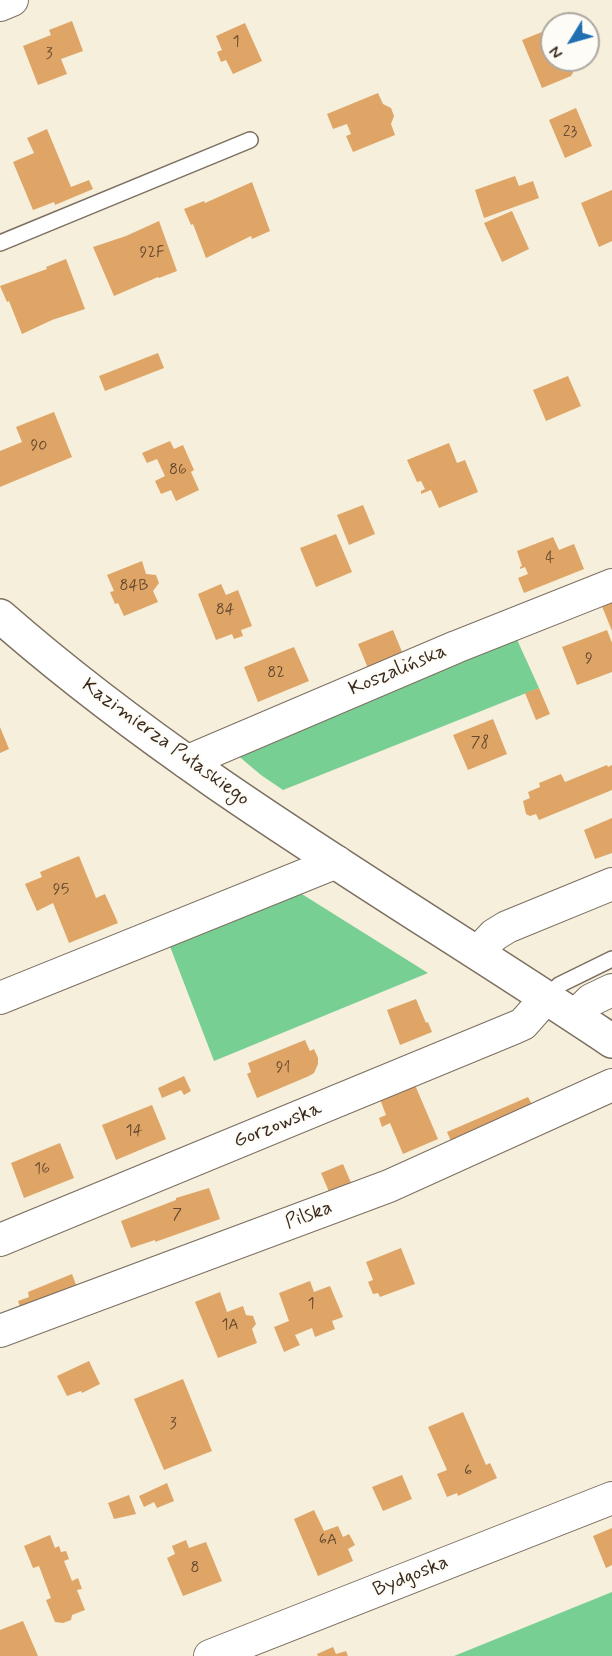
<!DOCTYPE html>
<html>
<head>
<meta charset="utf-8">
<style>
	body { margin:0 }
	#map { position:relative; width:612px; height:1656px; overflow:hidden; background:#f5efdc; font-family:Mynerve,sans-serif }
	canvas { display:block }
	.north { position:absolute; left:540px; top:12px; width:60px; height:60px; box-sizing:border-box; background:#fdfcf7; border:2px solid #afa8a0; border-radius:50%; rotate:233deg; font-size:16px; font-weight:700; line-height:24px; text-align:center; color:#3b2a1e }
	.north::after { content:''; display:block; margin:auto; width:21px; height:27px; background:#1f6fb2; clip-path:polygon(50% 0,100% 100%,50% 72%,0 100%) }
</style>
</head>
<body>
<div id="map">
<canvas width="612" height="1656"></canvas>
<div class="north">N</div>
</div>
<script>
const ctx = document.querySelector('canvas').getContext('2d');
ctx.lineJoin = 'round';
function fill(path, color) {
  ctx.fillStyle = color;
  ctx.fill(path, 'evenodd');
}
function stroke(path, color, width, dash) {
  ctx.strokeStyle = color;
  ctx.lineWidth = width;
  ctx.lineCap = dash ? 'butt' : 'round';
  ctx.setLineDash(dash || []);
  ctx.stroke(path);
}
function write(font, color, halo, rows, align = 'center') {
  ctx.font = font + ' Mynerve,sans-serif';
  ctx.lineWidth = 4.5;
  ctx.setLineDash([]);
  ctx.textBaseline = 'middle';
  ctx.strokeStyle = halo;
  ctx.fillStyle = color;
  for (const [text, x, y, turn = 0] of rows) {
    ctx.save();
    ctx.translate(x, y);
    ctx.rotate((+turn || 0) * Math.PI / 180);
    ctx.textAlign = isNaN(turn) ? turn : align;
    if (halo) ctx.strokeText(text, 0, 0);
    ctx.fillText(text, 0, 0);
    ctx.restore();
  }
}
const green = new Path2D(`
	M514 633 539 688 283 790 261 775 229 748Z
	M297 891 428 973 214 1061 169 944Z
	M612 1592V1656H454Z`);
const building = new Path2D(`
	M72 21 83 51 61 59 67 74 38 85 23 46 51 35 49 30Z
	M245 23 262 61 233 74 226 60 221 62 217 52 222 50 216 36Z
	M552 28V60H580L571 76 542 88 522 40Z
	M378 93 383 104 391 108 394 116 391 124 395 135 353 152 346 136 351 134 347 124 333 129 327 114Z
	M576 108 592 146 565 158 549 120Z
	M47 129 71 187 89 180 93 189 55 205 54 202 33 210 13 162 34 153 27 138Z
	M515 176 519 186 533 181 539 198 484 218 475 190Z
	M252 182 270 231 252 239 251 236 206 258 193 224 191 225 184 209 204 201 205 203Z
	M612 190V241L599 247 581 203Z
	M512 211 529 249 502 262 484 223Z
	M159 221 177 271 159 278 158 277 114 296 93 247 126 236Z
	M66 259 85 309 52 320 22 334 9 301 7 302 0 286 47 269 46 267Z
	M158 353 164 368 105 391 99 376Z
	M568 376 581 406 546 421 533 390Z
	M54 412 72 457 0 487V451L22 442 16 427Z
	M170 441 174 449 183 445 194 470 191 472 199 490 176 501 171 490 161 494 155 481 165 476 157 459 147 463 142 453Z
	M449 443 457 463 465 460 478 492 439 508 431 490 421 494V491L425 489 421 481 417 482 407 460Z
	M363 505 375 534 349 545 337 515Z
	M336 534 352 572 316 587 300 548Z
	M553 537 559 550 574 544 584 569 524 593 518 578 528 574 525 567 520 569V567L522 566 517 551Z
	M142 561 146 574 156 575 159 583 153 591 158 602 124 616 118 603 115 604 110 592 114 591 107 575Z
	M221 584 226 595 238 590 252 626 241 630 243 636 234 639 232 634 216 640 198 594Z
	M612 593V631L599 599Z
	M393 630 405 659 370 673 358 644Z
	M607 630 612 643V672L577 685 562 647Z
	M294 647 309 681 258 702 244 667Z
	M539 688 550 714 536 720 525 693Z
	M493 719 507 754 468 770 453 735Z
	M0 727 9 749 0 753Z
	M607 765 608 767 612 765V790L539 820 536 814 530 816 526 814 523 801 530 798 528 792 540 787 539 783 561 774 565 782Z
	M612 818V853L595 859 584 830Z
	M79 856 96 898 105 894 118 923 69 943 53 903 37 911 25 884 42 877 40 872Z
	M416 999 426 1023 428 1022 432 1032 400 1045 387 1010Z
	M305 1040 310 1051 314 1049 318 1058V1064L314 1073 309 1076 257 1098 247 1074 251 1072 248 1063Z
	M184 1076 191 1091 184 1095 181 1090 162 1098 158 1088Z
	M415 1085 438 1139 403 1154 390 1123 382 1127 379 1118 386 1115 380 1099Z
	M528 1097 536 1112 454 1148 447 1132Z
	M152 1105 166 1139 116 1160 102 1125Z
	M60 1143 74 1178 24 1198 11 1163Z
	M343 1164 352 1185 330 1194 321 1173Z
	M209 1188 220 1219 155 1242V1240L131 1248 121 1221 176 1200V1198Z
	M401 1248 415 1284 380 1297 378 1293 373 1294 368 1282 373 1280 366 1262Z
	M72 1274 78 1290 23 1316 18 1301 29 1297 28 1292Z
	M310 1281 314 1292 330 1286 343 1317 332 1321 335 1329 315 1337 312 1328 295 1335 300 1345 284 1352 274 1327 289 1321 279 1293Z
	M220 1292 227 1312 243 1306 246 1315 253 1316 256 1324 252 1329 257 1343 218 1358 195 1302Z
	M89 1361 100 1384 82 1393 81 1391 67 1396 57 1376Z
	M183 1379 212 1451 164 1470 134 1399Z
	M463 1412 486 1465 490 1463 497 1478 458 1496 457 1493 447 1497 437 1474 447 1470 428 1427Z
	M402 1475 412 1499 383 1511 372 1487Z
	M167 1483 174 1501 157 1508 154 1502 144 1507 139 1496Z
	M129 1495 136 1514 114 1519 108 1503Z
	M314 1510 324 1531 338 1526 343 1537 349 1534 355 1545 348 1549 353 1561 318 1576 294 1519Z
	M612 1528V1565L606 1568 593 1536Z
	M50 1535 55 1548 59 1546 61 1552 66 1551 69 1559 64 1561 72 1581 78 1578 82 1589 77 1590 85 1610 72 1615 71 1620 63 1623 55 1622 46 1600 51 1598 39 1566 33 1568 24 1546Z
	M186 1540 189 1548 206 1542 222 1581 183 1596 167 1558 175 1554 172 1546Z
	M23 1621 38 1656H0V1630Z
	M333 1647 336 1654 346 1651 348 1656H318L317 1654Z`);
const service = new Path2D(`
	M0 243 250 140
	M546 998 559 985 612 959`);
const minor = new Path2D(`
	M0 5 12 0
	M186 762 456 647 612 585
	M478 952 494 935 507 927 612 884
	M0 998 337 862
	M575 1016 591 1000 612 990
	M0 1240 514 1028 523 1024 546 998
	M0 1331 389 1186 612 1085
	M210 1656 612 1498`);
const secondary = new Path2D(`
	M0 616C187 780 406 903 612 1041`);
const numberNames = [
	["1",236,43],
	["3",49,55],
	["23",570,133],
	["92F",152,254],
	["90",39,447],
	["86",178,471],
	["4",550,559],
	["84B",134,587],
	["84",225,611],
	["9",589,660],
	["82",276,674],
	["78",480,744],
	["95",61,891],
	["91",283,1069],
	["14",134,1132],
	["16",42,1170],
	["7",177,1216],
	["1",311,1305],
	["1A",230,1326],
	["3",173,1425],
	["6",468,1472],
	["6A",328,1541],
	["8",195,1569]
];
const streetNames = [
	["Koszalińska",398,671,-23],
	["Kazimierza Pułaskiego",165,743,36],
	["Gorzowska",278,1126,-22],
	["Pilska",309,1216,-20],
	["Bydgoska",411,1577,-22]
];
fill(green, '#78cf93');
fill(building, '#dfa566');
stroke(service, '#7c6f60', 18);
stroke(minor, '#7c6f60', 34);
stroke(secondary, '#7c6f60', 36);
stroke(service, '#fff', 15);
stroke(minor, '#fff', 32);
stroke(secondary, '#fff', 33);
write('16px', '#644930', null, numberNames);
write('20px', '#3b2a1e', '#fdfcf7', streetNames);
</script>
</body>
</html>
